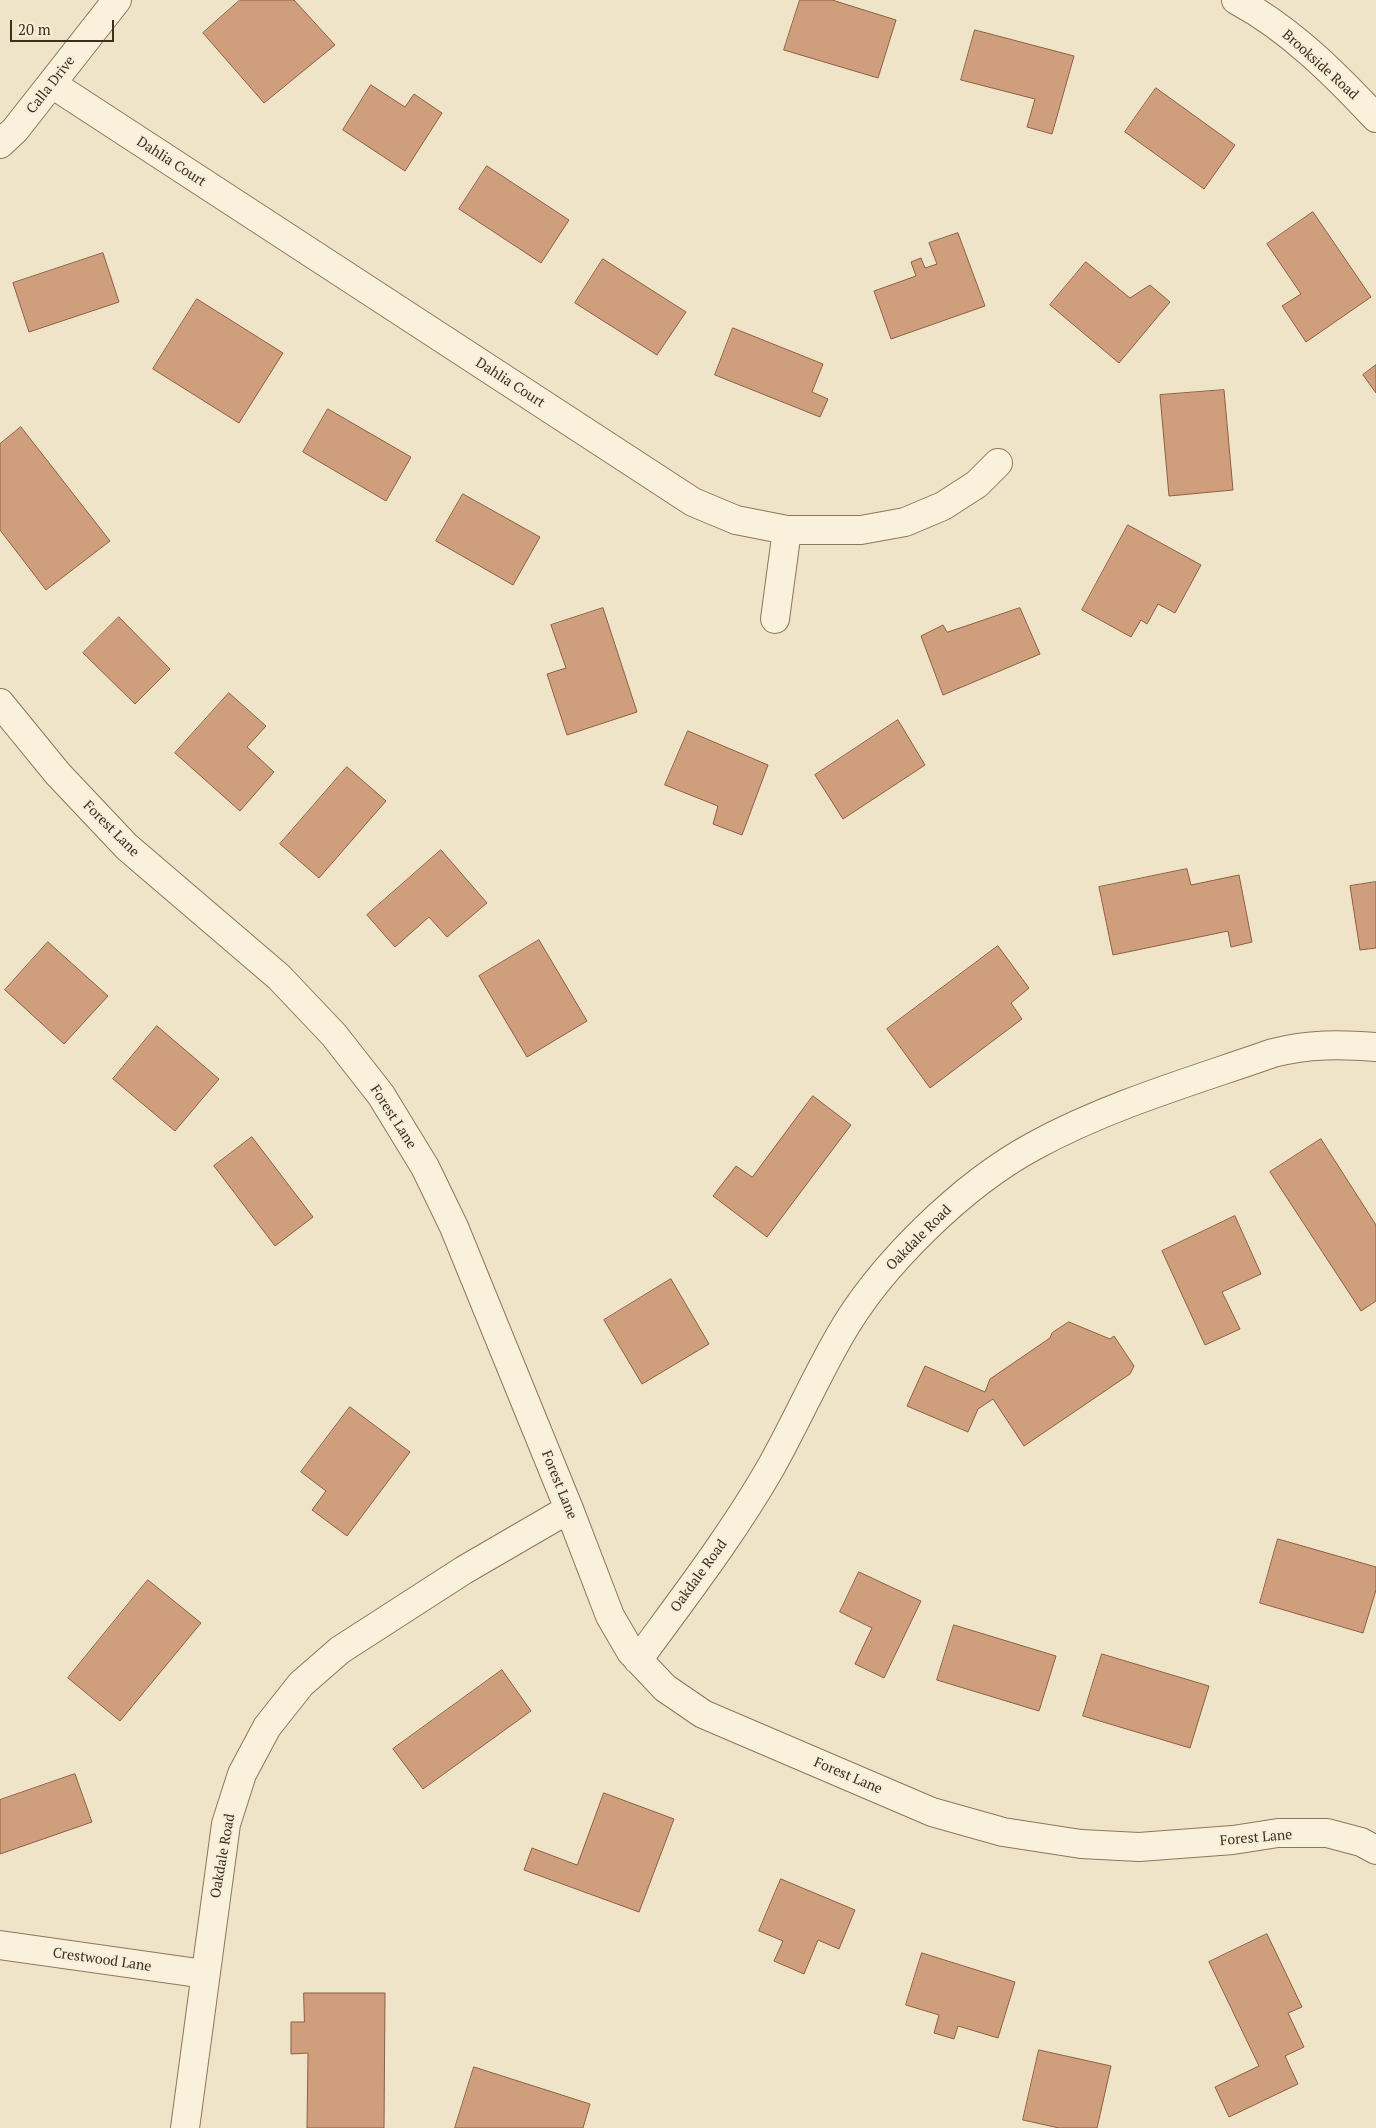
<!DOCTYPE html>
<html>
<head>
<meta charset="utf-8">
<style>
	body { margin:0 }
	#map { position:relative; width:1376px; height:2128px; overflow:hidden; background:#f0e4c8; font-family:"PT Serif",serif }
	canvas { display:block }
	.scale { position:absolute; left:10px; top:20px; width:104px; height:22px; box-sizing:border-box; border:2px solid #3d2e20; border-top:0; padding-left:6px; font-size:15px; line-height:18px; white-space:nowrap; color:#3d2e20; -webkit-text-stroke:4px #f7eed8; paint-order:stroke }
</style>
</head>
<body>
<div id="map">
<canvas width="1376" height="2128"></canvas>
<div class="scale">20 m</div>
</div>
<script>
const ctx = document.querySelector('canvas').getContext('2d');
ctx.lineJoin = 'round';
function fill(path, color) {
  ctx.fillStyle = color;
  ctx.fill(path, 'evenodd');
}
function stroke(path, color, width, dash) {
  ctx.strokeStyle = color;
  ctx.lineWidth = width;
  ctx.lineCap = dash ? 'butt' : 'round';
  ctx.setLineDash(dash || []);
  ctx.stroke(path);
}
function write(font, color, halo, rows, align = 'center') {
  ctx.font = font + ' "PT Serif",serif';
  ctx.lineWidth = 4;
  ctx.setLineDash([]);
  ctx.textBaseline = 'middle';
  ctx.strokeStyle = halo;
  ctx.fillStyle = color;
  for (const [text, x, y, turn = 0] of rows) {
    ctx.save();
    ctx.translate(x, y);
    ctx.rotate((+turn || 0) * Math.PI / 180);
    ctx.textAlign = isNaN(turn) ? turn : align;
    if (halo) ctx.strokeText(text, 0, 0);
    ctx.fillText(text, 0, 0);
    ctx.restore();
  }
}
const building = new Path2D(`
	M240 0H294L335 45 264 103 203 33Z
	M800 0H832L896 20 878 78 784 50Z
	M975 30 1074 56 1052 134 1027 127 1035 99 961 80Z
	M371 85 405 107 414 94 442 113 405 171 343 130Z
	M1156 88 1235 145 1204 189 1125 132Z
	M487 166 569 220 541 263 459 209Z
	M1313 212 1371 297 1306 342 1282 306 1301 294 1267 244Z
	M958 233 985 306 891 339 874 291 916 276 911 262 921 258 925 268 937 264 929 243Z
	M103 253 119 302 29 332 13 283Z
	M603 259 686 312 657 355 575 303Z
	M1086 262 1130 298 1150 285 1170 302 1119 363 1050 305Z
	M197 299 283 353 239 423 153 369Z
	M733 328 823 364 812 392 828 399 820 417 715 375Z
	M1376 365V393L1363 375Z
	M1224 390 1233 490 1169 496 1160 395Z
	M328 409 411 457 386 501 303 452Z
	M21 427 110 541 46 590 0 530V444Z
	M463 494 540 537 513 585 436 541Z
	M1128 525 1201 565 1175 613 1158 604 1147 624 1141 620 1131 637 1082 610Z
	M603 608 637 712 567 735 547 674 566 668 551 625Z
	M1020 608 1040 654 943 695 921 636 943 625 947 632Z
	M119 617 170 669 135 704 83 653Z
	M229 693 266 726 247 747 274 772 240 811 175 753Z
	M898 720 925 765 843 819 815 775Z
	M688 731 768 765 742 835 713 824 718 806 665 785Z
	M347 767 386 801 319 878 280 844Z
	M441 850 487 903 447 937 429 917 395 947 367 915Z
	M1187 869 1191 885 1239 875 1252 942 1231 947 1228 931 1113 955 1099 887Z
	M1376 882V948L1360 950 1350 886Z
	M539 940 587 1021 527 1057 479 976Z
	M48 942 108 996 64 1044 5 990Z
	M998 946 1029 988 1011 1003 1022 1019 930 1088 887 1029Z
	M157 1026 219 1079 175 1131 113 1079Z
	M813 1096 851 1125 767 1237 713 1196 736 1166 752 1177Z
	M252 1137 313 1217 275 1246 214 1166Z
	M1321 1139 1376 1225V1301L1361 1311 1270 1172Z
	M1235 1216 1261 1274 1222 1292 1240 1329 1205 1345 1162 1251Z
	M671 1279 709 1344 642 1384 604 1320Z
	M1069 1322 1110 1339 1114 1336 1134 1366 1130 1374 1024 1446 993 1399 978 1409 968 1432 907 1406 925 1366 985 1392 990 1379 1050 1338 1052 1333Z
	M350 1407 410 1452 347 1536 312 1510 326 1491 301 1472Z
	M1278 1539 1376 1567V1590L1363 1633 1260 1603Z
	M859 1572 921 1601 884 1678 855 1664 872 1628 840 1612Z
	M148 1580 201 1623 120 1721 68 1678Z
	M954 1625 1056 1656 1039 1711 937 1680Z
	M1102 1654 1209 1686 1190 1748 1083 1716Z
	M502 1670 531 1711 423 1789 393 1749Z
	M75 1774 92 1822 0 1854V1800Z
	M604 1793 674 1819 639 1912 524 1870 532 1848 577 1865Z
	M781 1879 855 1910 839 1949 818 1940 804 1974 774 1961 783 1941 759 1931Z
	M1267 1934 1302 2007 1288 2013 1304 2047 1285 2056 1298 2084 1229 2117 1215 2087 1259 2066 1209 1962Z
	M922 1953 1015 1982 998 2038 958 2026 954 2039 934 2033 939 2015 906 2005Z
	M304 1993H385L384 2128H307L308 2053 291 2054V2022H304Z
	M1039 2050 1111 2066 1097 2128H1059L1023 2120Z
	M474 2067 590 2104 583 2128H455Z`);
const street = new Path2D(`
	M1236 0C1290 29 1335 74 1376 118
	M52 84 693 502 736 520 787 530H861L905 522 943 506 977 484 998 463
	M0 144 15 130 117 0
	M775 619 787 530
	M0 703 58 774 127 847 279 977 334 1035 381 1095 425 1167 454 1227 569 1509 610 1616 631 1652 665 1688 703 1714 932 1812 1003 1832 1081 1844 1139 1847 1233 1840 1278 1833H1327L1361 1842 1376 1850
	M638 1660C684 1597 732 1535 771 1467 795 1424 815 1379 839 1337 879 1266 962 1185 1034 1146 1109 1105 1193 1081 1273 1053 1309 1044 1340 1044 1376 1047
	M0 1945 205 1974
	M185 2128 226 1824 242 1774 267 1727 301 1684 340 1650 464 1570 569 1509`);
const streetNames = [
	["Brookside Road",1320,65,42],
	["Calla Drive",51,85,-52],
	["Dahlia Court",171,162,33],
	["Dahlia Court",510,383,33],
	["Forest Lane",111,829,45],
	["Forest Lane",393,1117,57],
	["Oakdale Road",919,1238,-45],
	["Forest Lane",559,1485,68],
	["Oakdale Road",699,1576,-54],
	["Forest Lane",848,1776,23],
	["Forest Lane",1256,1838,-5],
	["Oakdale Road",223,1856,-80],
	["Crestwood Lane",102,1960,8]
];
fill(building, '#cf9f7d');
stroke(building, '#8d5f41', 1);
stroke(street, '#8d765c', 30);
stroke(street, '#faf1dc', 28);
write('14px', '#3d2e20', '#f7eed8', streetNames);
</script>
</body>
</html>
